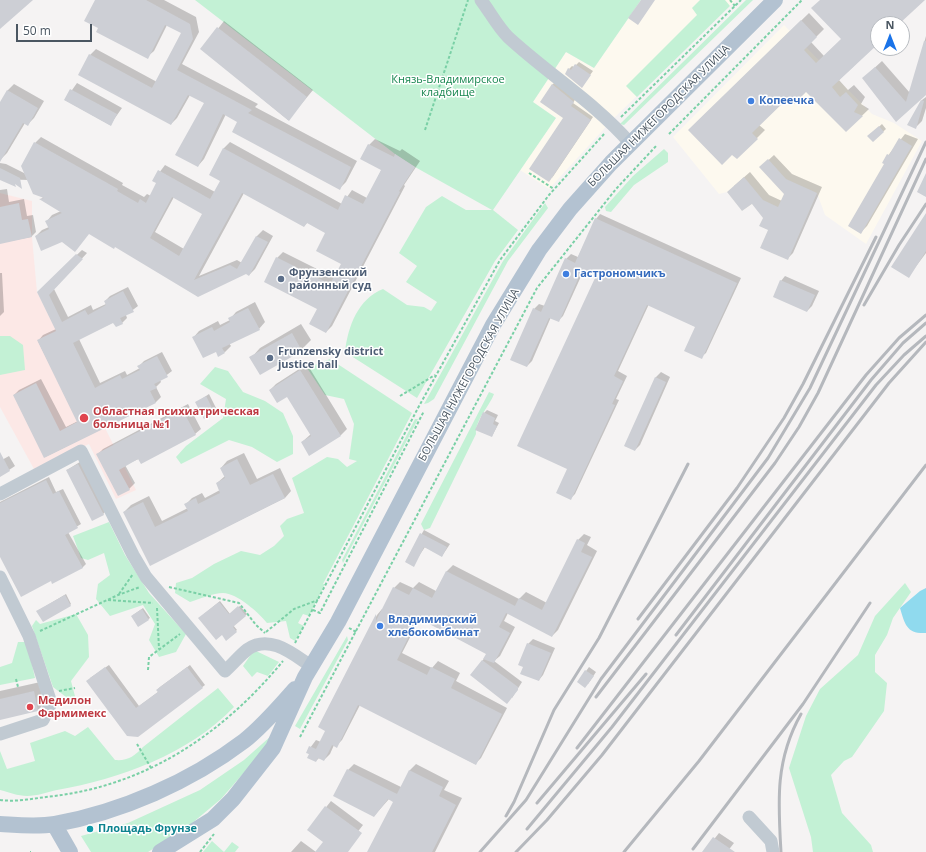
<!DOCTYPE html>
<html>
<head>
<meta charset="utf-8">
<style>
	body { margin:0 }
	#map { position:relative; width:926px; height:852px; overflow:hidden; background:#f5f3f3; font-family:"Open Sans",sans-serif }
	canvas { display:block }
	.north { position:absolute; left:870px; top:16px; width:40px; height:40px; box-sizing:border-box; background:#fff; border:1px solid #b7bbc0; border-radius:50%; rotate:0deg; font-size:11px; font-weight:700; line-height:16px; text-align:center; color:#4a5661 }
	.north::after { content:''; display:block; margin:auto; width:14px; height:18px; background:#1a73e8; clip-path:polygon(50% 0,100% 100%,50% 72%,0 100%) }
	.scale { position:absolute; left:16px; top:24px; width:76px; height:18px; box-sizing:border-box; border:2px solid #4a5661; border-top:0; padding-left:5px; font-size:12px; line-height:14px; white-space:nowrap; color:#4a5661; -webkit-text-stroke:3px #fff; paint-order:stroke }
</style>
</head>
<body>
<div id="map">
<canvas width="926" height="852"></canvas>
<div class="north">N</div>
<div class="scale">50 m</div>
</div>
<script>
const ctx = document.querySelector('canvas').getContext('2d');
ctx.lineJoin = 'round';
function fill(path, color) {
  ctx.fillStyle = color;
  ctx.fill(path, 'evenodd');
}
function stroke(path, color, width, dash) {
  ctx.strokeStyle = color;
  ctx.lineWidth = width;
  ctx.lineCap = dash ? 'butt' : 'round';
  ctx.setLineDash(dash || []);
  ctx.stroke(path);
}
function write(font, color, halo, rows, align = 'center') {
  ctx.font = font + ' "Open Sans",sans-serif';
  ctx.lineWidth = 3;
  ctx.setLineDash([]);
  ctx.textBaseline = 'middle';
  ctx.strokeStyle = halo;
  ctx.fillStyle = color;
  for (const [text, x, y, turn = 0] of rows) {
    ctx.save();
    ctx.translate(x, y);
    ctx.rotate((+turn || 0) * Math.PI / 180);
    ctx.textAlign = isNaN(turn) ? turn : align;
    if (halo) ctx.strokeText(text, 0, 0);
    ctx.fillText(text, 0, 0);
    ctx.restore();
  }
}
const commercial = new Path2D(`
	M641 0H736L613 119 549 189 520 170 556 118 533 102 566 52 594 68Z
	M784 25 872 114 894 123 922 141 866 244 825 215 817 193 788 260 760 248 768 230 759 226 763 218 753 204 742 211 727 192 719 194 673 137Z`);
const medical = new Path2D(`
	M0 193 32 201V237L37 292 136 490 116 499 89 444 34 469 0 407Z`);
const green = new Path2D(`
	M195 0H641L594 68 566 52 533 102 556 118 493 210 518 230 495 261 417 398 345 352C348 326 358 299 383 289L407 305 424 307 431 311 437 302 406 282 417 266 399 253 426 207 442 196 466 210H492L415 167 395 154Z
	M700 0H725L730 6 637 97 626 86 697 15 692 8Z
	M746 0H753L624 125 620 124Z
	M664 149 668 153V162L634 185 611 212 606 211 605 207 633 176Z
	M545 203 548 208 508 261 434 399 428 403 424 404 503 261Z
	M0 336H10L23 345 25 370 0 375Z
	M330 359 412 413 323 584H325L309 616 303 614 298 623 304 626 295 641 290 638 286 621 267 623C259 613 237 593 223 593 213 593 200 599 190 602L175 593 176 583 192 578 214 564 241 551 260 555 274 546 284 536 280 526 287 519 304 513 292 478 327 457 338 459 347 467 357 461 349 459 354 424 344 399 325 395 307 368Z
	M215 367 228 371 243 392 265 401 283 413 293 436V454L277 462 252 447 229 440 181 464 176 457 186 446 223 418 226 399 200 384Z
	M489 392 494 394C489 407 475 420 476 434L430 528 424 530 421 524Z
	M415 419H418L343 563 342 560Z
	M109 522 125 555 149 593 186 634 176 652 159 657 149 640 155 624 143 605 110 616 96 599 98 584 110 575 104 553 88 560 81 558 73 536Z
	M905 583 911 592 893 618 887 635 875 655V672L887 683 884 711 852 757 844 761 831 775 842 813 871 845 873 852H813L811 837 789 768 806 716 820 689 858 655 875 616Z
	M76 614 88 635 89 657 71 681 76 700 66 697 53 687 32 626 36 620 40 624Z
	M347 636 348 640 300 729 295 726Z
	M18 642H27L35 678 0 685V667L12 663Z
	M254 650 279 662 268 676 257 672 252 677 243 666Z
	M218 688 234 707C189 754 120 779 57 790 48 792 37 796 27 796 18 796 8 792 0 790V751L7 769 35 761 30 743 65 731 75 736 88 727 115 760C127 761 134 757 143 747Z
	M271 736 274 738 221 799 185 829 148 852H91L81 836 128 823 200 790 244 760Z
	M212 841 224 852 232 842 239 847 235 852H203Z`);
const water = new Path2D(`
	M926 588V633C907 634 905 625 900 608L920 591Z`);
const shadow = new Path2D(`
	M96 0H164L196 17 199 32 182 64 258 104 255 107 357 161 346 182 340 188 226 114 204 159 198 166 205 103 190 95 177 118 171 124 90 55 96 49 157 82 183 33 167 25 154 51 147 57 100 28Z
	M821 0H923L898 24H878V43L839 80 848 90 854 85 865 97 861 104 869 109 846 131 806 90 788 97 759 125 765 130 737 158 732 153 689 130 809 13 824 29 811 42 824 56 842 39Z
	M224 21 313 90 288 120 202 49Z
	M926 36V94L896 120 870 72 882 61 910 93Z
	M579 62 593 71 582 86 569 69 572 66 574 67Z
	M555 82 576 98 573 103 593 117 552 178 565 118 552 85Z
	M77 83 122 108 110 125 65 100Z
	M14 84 44 101 34 118 28 124 25 123 7 153 1 159 0 104 8 90Z
	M926 97V108L922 121 916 127 922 100Z
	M882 124 886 129 873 141 869 136Z
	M905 134 918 139 867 226 861 232 885 164 883 162Z
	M41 137 123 183 122 185 144 197 147 194 151 196 158 183 153 181 165 165 215 192 221 181 210 174 224 148 230 142 342 204 352 190 367 198 382 169 369 145 375 139 400 151 402 149 420 161 404 185 405 186 332 326 326 332 318 309 277 258 283 252 335 278 342 264 327 232 308 222 304 226 244 193 199 276 237 260 242 263 257 236 263 230 273 236 255 269 249 275 246 273 198 296 115 246 89 233 75 250 62 240 36 236 42 230 49 227 47 221 52 215 61 211 41 199 43 197 28 180 0 179V163L6 164 26 174 35 143ZM174 197 203 213 184 249 155 232Z
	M774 155 792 174 822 187 793 253 787 259 764 218 753 203 734 186 750 172 769 195 782 201 785 194 761 167Z
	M7 189 9 202 24 199 27 216 33 215 36 232 31 237 0 243V190Z
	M600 214 741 278 706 353 701 357 696 327 649 304 618 371 627 376 616 399 619 400 575 494 570 499 568 469 597 277 583 272 563 316 558 321 551 317 532 361 527 366 534 309 539 304 545 306 566 259 571 254 578 257 596 219Z
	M926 214V253L908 277Z
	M82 250 87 253 54 289 68 317 91 305 93 310 106 304 105 301 110 296 128 287 138 306 126 315 127 318 122 323 114 322 79 339 100 383 125 371 127 375 140 368 139 366 144 361 162 352 172 371 160 380 161 382 156 387 161 397 156 402 45 457 14 395 19 390 41 379 66 427 78 421 38 341 43 335 56 329 38 292Z
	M0 273H2L4 312 0 316Z
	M785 276 819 291 812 306 807 311 781 281Z
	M255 302 265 322 259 329 229 343 231 346 225 352 216 350 193 338 199 331 218 321 220 325 230 320V319L236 312Z
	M301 324 311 340 301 350 260 374 251 358 260 348Z
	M307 364 347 429 341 435 309 454 302 442 311 434 288 396 270 390 276 384Z
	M661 372 670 377 640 445 635 450 625 446 656 377Z
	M209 394 217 410 214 413 197 402Z
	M188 404 201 429 195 434 125 465 135 483 129 489 97 455 103 449Z
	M487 410 498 415 495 421 499 423 492 436 484 413Z
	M244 453 257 479 280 468 291 491 285 498 151 564 124 512 131 505 149 496 162 521 188 508 186 504 192 498 202 493 205 498 220 490 217 483 225 476 221 468 227 461Z
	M9 456 15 466 0 476V461Z
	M83 460 108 509 103 514 67 470Z
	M49 477 56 492 63 489 81 524 68 532 86 564 82 568 51 580 0 555V502Z
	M424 530 450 544 442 556 425 547 413 565 406 561Z
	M584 534 591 537 587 545 597 551 558 630 552 636 508 613 504 621 515 627 500 656 494 661 522 682 512 698 482 661 488 654 420 618 402 653 432 668 438 661 460 673 456 681 507 708 481 758 475 764 360 705 342 740 336 746 334 745 330 754 324 760 319 758 316 761 307 752 316 740 321 742 327 731 319 727 377 615 382 609V612L394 588 400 582 413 588 419 582 436 591 447 571 453 565 519 599 526 592 547 603 578 540Z
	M66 594 71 604 70 605 39 610Z
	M220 601 230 614 240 606 247 614 233 625 237 630 226 639 222 634 199 618Z
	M143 608 150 618 138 626 133 615Z
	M533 639 555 648 543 675 539 680 528 644Z
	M109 665 139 706 158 692 157 690 160 687 190 665 205 685 137 736 90 678Z
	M589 667 596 672 588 684 578 682Z
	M45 681 49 699 38 710 0 719V691Z
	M354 764 401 787 410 770 416 764 449 781 444 790 462 798 435 852H369L394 802 389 799 374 816 348 770Z
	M331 801 363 825 342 852H317L324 842 308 830Z
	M719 833 734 843 727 852H704Z
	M301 841 316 852H291Z`);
const building = new Path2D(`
	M0 0H33L0 29Z
	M95 0H146L190 24 193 39 177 70 252 110 248 113 351 167 340 190 232 132 237 122 223 114 198 167 175 155 204 103 188 95 171 125 78 75 89 54 152 88 181 33 165 25 148 59 96 32 98 28 84 21Z
	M641 0H655L638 25 628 18Z
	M820 0H925L899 24H878V44L832 87 840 97 846 92 858 105 854 112 863 116 846 132 806 92 794 104 788 98 752 133 758 139 737 159 732 155 722 165 688 130 801 20 817 37 804 50 816 63 841 39 811 8Z
	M217 27 307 97 289 121 200 49Z
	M924 41H926V95L896 122 862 78 875 67 906 102Z
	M575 64 591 75 582 88 565 74 568 68 571 70Z
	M552 84 574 102 571 106 591 120 549 182 529 169 563 118 540 102Z
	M70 89 117 114 111 126 64 100Z
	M7 90 38 108 28 126 23 123 0 162V102Z
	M921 100 924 101 916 129 907 125Z
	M879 126 884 132 873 142 867 136Z
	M899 138 912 146 861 234 848 226 884 164 882 163 887 154 889 155Z
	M34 142 118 189 117 191 138 203 140 199 146 203 156 183 152 181 158 170 210 199 220 181 209 175 223 148 338 210 345 195 363 204 381 170 360 159 368 144 394 157 395 154 415 167 399 191 400 192 326 333 309 324 317 309 264 282 276 257 330 284 341 264 316 251 325 233 307 223 304 227 242 193 194 280 230 265 237 269 256 236 268 242 249 276 246 274 198 297 115 247 114 249 89 234 75 252 62 242 41 251 35 236 49 229 45 221 62 213 39 199 44 198 33 194 21 166ZM172 197 202 214 179 256 150 238Z
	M768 159 786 179 817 193 788 260 760 248 768 230 759 226 763 218 752 204 742 211 727 192 744 177 763 200 778 207 784 194 759 167Z
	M0 168 20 178 22 189 15 184 16 187 0 180Z
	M926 173V197L917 192Z
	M19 203 22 220 28 219 32 237 0 244V207Z
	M926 213V251L909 278 891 267Z
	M595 218 737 283 702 359 684 351 695 327 647 305 614 376 623 381 612 404 615 405 571 500 556 493 567 469 517 446 595 278 581 272 559 322 549 318 527 367 510 360 533 308 541 312 565 258 575 263Z
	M76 254 83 259 49 295 62 322 85 310 88 315 106 305 104 301 123 291 134 312 120 318 123 324 116 327 113 323 73 343 95 388 120 375 122 379 140 370 137 366 157 356 168 377 154 384 157 388 150 391 156 403 44 458 13 395 36 383 60 431 77 422 37 340 56 331 37 292Z
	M780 280 815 295 807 312 773 297Z
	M248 308 260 330 222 348 225 353 218 357 216 352 203 358 192 337 212 327 214 331 230 322 228 318Z
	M292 333 302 351 260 375 249 357Z
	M300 370 341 436 309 456 301 442 311 436 287 397 277 403 269 390Z
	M655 377 666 382 635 451 624 446Z
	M206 396 215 414 204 419 195 402Z
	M182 409 196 435 141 464 138 459 119 470 130 490 118 496 96 454Z
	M483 412 495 418 493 424 497 426 492 437 475 430Z
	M0 452 10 471 0 477Z
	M237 459 250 485 273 474 285 498 150 566 123 512 143 502 155 527 188 511 184 504 196 498 198 504 220 493 216 483 225 478 220 468Z
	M78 464 104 515 92 521 66 470Z
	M46 480 53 494 59 491 78 528 65 535 83 568 52 584 51 581 21 597 0 557V503Z
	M420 533 447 547 442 557 424 547 414 567 405 562Z
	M577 539 585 543 581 552 592 557 552 637 506 613 499 627 510 633 494 663 483 659 486 654 418 618 397 660 427 675 431 667 455 679 451 688 502 714 476 765 358 705 337 748 332 745 324 761 318 758 316 762 307 758 309 754 306 753 309 746 316 749 325 731 318 727 376 614V621L393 587 409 595 413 588 432 598 446 571 515 606 519 598 542 610Z
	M65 595 71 606 43 622 36 611Z
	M219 602 229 614 238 606 246 616 233 627 237 632 226 641 222 635 216 640 198 618Z
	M142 609 149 620 138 627 131 616Z
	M527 643 551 653 539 681 520 674 523 667 518 665Z
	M482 660 518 687V690L507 704 470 675Z
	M105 667 136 708 158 692 156 690 187 667 203 688 138 737 127 736 86 681Z
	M585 670 594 676 585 688 577 682Z
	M34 691 38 711 0 720V699Z
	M347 769 397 794 409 770 443 787 439 796 456 805 432 852H367L393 802 388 799 374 817 333 796Z
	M325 806 362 833 348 852H315L323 842 307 830Z
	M713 837 735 852H702Z`);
const path = new Path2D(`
	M730 0 735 6
	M621 117 741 0
	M425 130 468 0
	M669 134 802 0
	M529 173 554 189
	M400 396 435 375
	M169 587 239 603 256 625 265 633
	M119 594 133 574
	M108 600 153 603
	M157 608 159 649
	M313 610 320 613 424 411
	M349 628 356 632
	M40 631 118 595 140 587
	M266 632 294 609 318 600
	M295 643 418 408 500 260 549 195 605 133
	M148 670 149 657 180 634
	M16 679 18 687
	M59 691 75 688
	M300 737 537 288 616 189 657 145
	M137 744 151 768
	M0 800C15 802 31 799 46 797 144 787 221 736 283 661
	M30 852H31
	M200 852 214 834`);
const minor = new Path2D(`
	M481 0C490 12 498 27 508 37 548 74 594 102 630 143
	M0 494 81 451 133 555 146 577 225 671C233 664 240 655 248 649 270 634 293 654 311 666
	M0 577 29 636 51 703 43 720 0 734
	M749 817 771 841 773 852`);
const major = new Path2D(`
	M0 824C18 825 37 827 55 824 121 812 190 782 244 741 263 726 279 707 295 689
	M54 824 70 852
	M160 852 213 819 233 799 273 748 305 677 338 622 493 325 539 250 570 209 611 163 775 0`);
const rail = new Path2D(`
	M864 305 899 245 926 204
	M638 619 737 488 784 418 803 384 876 237
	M676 635 871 380 903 343 926 323
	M596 697 775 463 799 427 818 393 926 159
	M577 748 866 375 899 338 926 315
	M537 803 646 674
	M506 816 514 802 554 710 599 638 688 464
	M527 829 612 727 876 385 904 355 926 336
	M693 849 803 704 870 603
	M480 852 526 800 601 679 768 458 810 388 926 142
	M516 852 547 820 602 755 889 383 926 342
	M624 852 699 761 926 465
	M781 852C778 802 775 760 801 714`);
const markers = [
	[751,101,4,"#3f7fe0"],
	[566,274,4,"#3f7fe0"],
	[281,279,4,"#5c6f8a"],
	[270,358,4,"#5c6f8a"],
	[84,418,5,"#e0444e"],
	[380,626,4,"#3f7fe0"],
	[30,707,4,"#e0444e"],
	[90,829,4,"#0f9aa8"]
];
const parkNames = [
	["Князь-Владимирское",448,80],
	["кладбище",448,93]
];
const shopNames = [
	["Копеечка",759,101],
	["Гастрономчикъ",574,274],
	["Владимирский",388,620],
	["хлебокомбинат",388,633]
];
const streetNames = [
	["БОЛЬШАЯ НИЖЕГОРОДСКАЯ УЛИЦА",659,116,-45],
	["БОЛЬШАЯ НИЖЕГОРОДСКАЯ УЛИЦА",469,375,-61]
];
const serviceNames = [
	["Фрунзенский",289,273],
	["районный суд",289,286],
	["Frunzensky district",278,352],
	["justice hall",278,365]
];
const healthNames = [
	["Областная психиатрическая",93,412],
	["больница №1",93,425],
	["Медилон",38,701],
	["Фармимекс",38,714]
];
const cultureNames = [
	["Площадь Фрунзе",98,829]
];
fill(commercial, '#fdf9ef');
fill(medical, '#fce8e6');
fill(green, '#c3f1d5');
fill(water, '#90daee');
fill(shadow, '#0003');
fill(building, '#cdcfd5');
stroke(path, '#7ad0a6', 2, [3, 2]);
stroke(minor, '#c1cad2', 13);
stroke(major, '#b3c2d1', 16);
stroke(rail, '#b5b8bd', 3);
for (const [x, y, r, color] of markers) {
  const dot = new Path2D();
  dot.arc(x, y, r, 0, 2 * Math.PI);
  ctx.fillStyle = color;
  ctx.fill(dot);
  stroke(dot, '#fff', 1.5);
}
write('11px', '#17864f', '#fff', parkNames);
write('bold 11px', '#366cbe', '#fff', shopNames, 'left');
write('11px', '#4a5661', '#fff', streetNames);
write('bold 11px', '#4e5e75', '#fff', serviceNames, 'left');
write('bold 11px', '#be3a42', '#fff', healthNames, 'left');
write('bold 11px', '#0d838f', '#fff', cultureNames, 'left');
</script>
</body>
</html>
